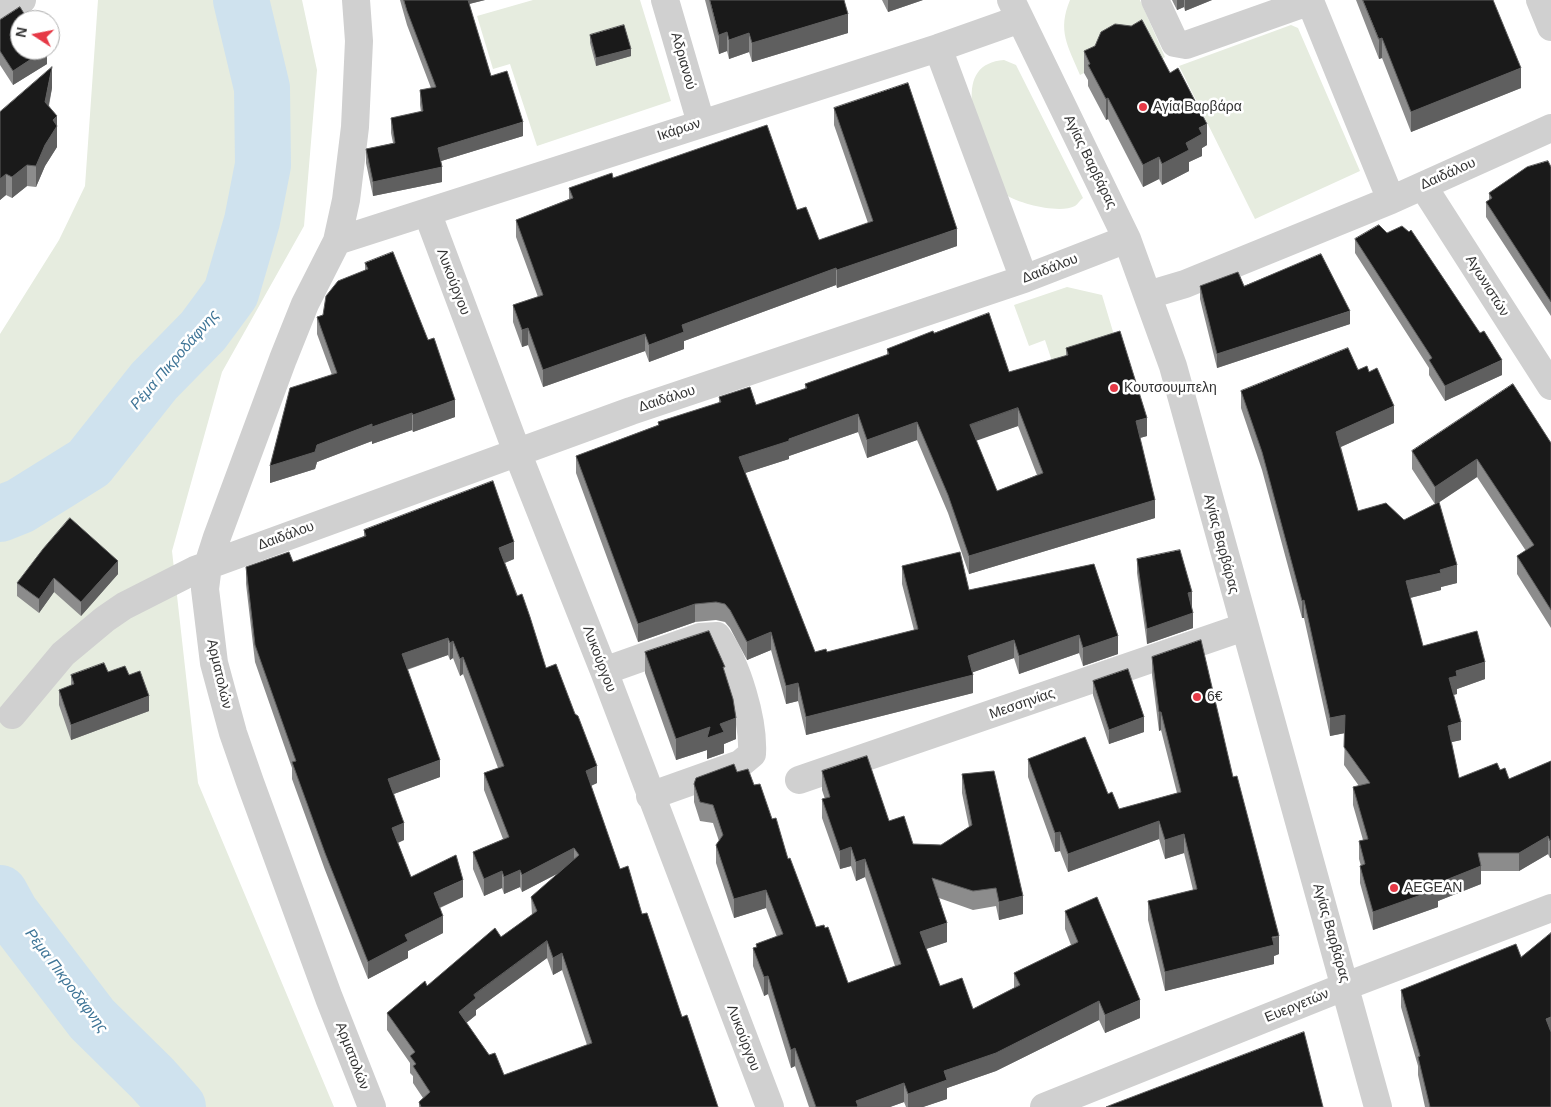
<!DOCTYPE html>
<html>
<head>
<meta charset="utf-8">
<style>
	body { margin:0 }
	#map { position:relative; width:1551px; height:1107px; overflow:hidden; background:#fff; font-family:Helvetica,sans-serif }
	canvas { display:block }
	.north { position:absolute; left:10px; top:10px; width:50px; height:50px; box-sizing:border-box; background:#fff; border:1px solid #adadad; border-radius:50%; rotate:281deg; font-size:14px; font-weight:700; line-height:20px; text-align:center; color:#333 }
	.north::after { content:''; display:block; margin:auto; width:18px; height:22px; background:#e63946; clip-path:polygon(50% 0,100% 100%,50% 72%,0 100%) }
</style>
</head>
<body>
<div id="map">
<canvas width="1551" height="1107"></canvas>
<div class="north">N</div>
</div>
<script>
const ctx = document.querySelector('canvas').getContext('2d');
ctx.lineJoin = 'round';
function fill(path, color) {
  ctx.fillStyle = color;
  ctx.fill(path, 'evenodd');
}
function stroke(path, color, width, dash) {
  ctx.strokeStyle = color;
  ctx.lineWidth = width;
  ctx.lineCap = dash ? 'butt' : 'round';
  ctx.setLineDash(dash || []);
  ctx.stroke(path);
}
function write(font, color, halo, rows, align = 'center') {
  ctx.font = font + ' Helvetica,sans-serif';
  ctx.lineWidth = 5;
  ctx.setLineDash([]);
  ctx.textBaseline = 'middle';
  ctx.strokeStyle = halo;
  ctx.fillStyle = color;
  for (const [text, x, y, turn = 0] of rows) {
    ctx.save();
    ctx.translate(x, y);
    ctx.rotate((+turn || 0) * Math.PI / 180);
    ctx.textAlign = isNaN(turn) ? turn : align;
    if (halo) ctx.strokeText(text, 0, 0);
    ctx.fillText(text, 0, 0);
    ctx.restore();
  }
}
const green = new Path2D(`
	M98 0H302L317 70 304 226 222 372 172 551 198 783 334 1107H0V334L59 240 85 186Z
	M533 0H640L671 101 537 146 510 64 493 69 477 16Z
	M1070 0H1140L1165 57 1154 64 1084 73 1080 75C1068 46 1057 31 1070 0Z
	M1291 25 1298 28 1360 171 1255 219 1179 66Z
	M1004 60 1016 65 1083 198C1080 200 1078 204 1075 206 1060 214 1020 204 1006 195L972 102C970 77 979 62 1004 60Z
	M1067 287 1102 295 1114 335 1052 361 1045 340 1029 346 1014 305Z`);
const river = new Path2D(`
	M0 514 20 506 89 463 154 381 203 331 231 293 252 221 263 165 262 88 241 0
	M0 893 11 913 92 1019 152 1078 178 1107`);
const minor = new Path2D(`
	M356 0 359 41 355 127 346 200 337 241 305 304 283 359 217 537 208 565 205 589 214 663 233 733 250 782 329 998 372 1107
	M665 0 701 123
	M1011 0 1127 239 1173 366 1378 1107
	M1155 0 1175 43 1186 45 1302 4 1312 6 1391 200
	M1540 0 1551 27
	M0 14 22 0
	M938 48 1024 279
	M1423 186 1551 386
	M427 212 517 452 604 671 770 1107
	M337 241 938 48 1020 19
	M1148 295 1185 284 1391 200 1551 128
	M604 671 700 637 717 636C737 664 754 720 752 754L740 764 650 796
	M12 715 63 654 105 619 124 606 195 570 631 411 1024 279 1127 239
	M799 780 1244 627
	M1044 1107 1346 986 1551 908`);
const wall = new Path2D(`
	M400 0H485L469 4 491 76 523 136 441 161 442 182 373 196 366 163V149L393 143 391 133V118L421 112 420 105V90L431 88 407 25Z
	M705 0H844L848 33 752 62 749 52 729 59 727 51 719 54Z
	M882 0H923L888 12Z
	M1172 0H1212L1185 11 1184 7 1177 10Z
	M1356 0H1493L1521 88 1411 132 1382 58 1379 59Z
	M0 20 47 50V64L13 85 0 65Z
	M590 35 631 56 596 66 590 43Z
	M1084 51 1207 145 1202 148V156L1189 162V171L1162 185 1159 179 1143 187 1108 119 1106 120 1088 86V80L1084 73Z
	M52 88 49 106 57 116V147L45 166 36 187 27 186 12 198 6 195 0 200V112Z
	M834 108 957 246 837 288 836 285 684 341V349L649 362 645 351 543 387 528 345 522 347 513 322V305L538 297 516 237V220L569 199V188L613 178 797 210 819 240 868 223 834 125Z
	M1551 167V316L1486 217V202L1489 200V193Z
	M1355 239 1502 375 1445 401 1429 375V368L1355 253Z
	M365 263 455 417 413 432 412 430 372 444V441L317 462 315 469 270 483 332 375 317 334V317L323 315 365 270Z
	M1200 286H1244L1350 324 1217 368 1200 299Z
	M934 333 1009 372 1066 356V348L1147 436 1140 438 1155 518 969 574 948 513 917 440 867 458 858 432 789 456V459L745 473 815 652H827L914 630 902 584V566L969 590 1094 564 1118 654 1083 666 1079 653 1019 674 1014 658 973 672V693L806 735 798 701 786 704 771 650 747 660 730 628 725 622 716 620 695 622 638 642 576 473V456L658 425V422L719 403V397L756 405 805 389V384L887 355V349ZM1018 426 1037 475 997 491 976 440Z
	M1358 370 1369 372 1394 423 1341 447 1358 511 1404 520 1435 504 1412 469V451L1551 443V628L1517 574V556L1526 551 1477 477 1438 503 1457 583 1441 587V590L1410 598 1423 646 1485 679 1457 689V694L1453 695 1461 740 1451 742 1459 778 1500 770 1509 779 1551 761V858H1550L1548 854 1519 871H1481V884L1438 901V907L1373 930 1360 883V866H1361L1359 859V841L1363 840 1353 805V787L1359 786 1344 765 1345 733 1330 736 1304 618H1302L1262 470 1241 408V391Z
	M364 530 514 559 505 563 546 668 597 783 591 786 620 869 642 914 682 1017 718 1107H419V1102L423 1098 413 1083V1076L410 1073V1063L387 1030V1013L501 937 532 915 531 897 559 873 522 892 520 887 504 894 502 888 484 896 473 869V852L503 839 484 790V773L498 768 463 674 460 676 453 658 450 660 448 655 407 670 440 777 394 794 404 840 398 843 411 877 463 897 440 908 443 933 408 951V958L368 979 325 870 292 779V768L255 662 246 584V567L293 562 364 536ZM547 958 553 975 562 970 587 1045 504 1075 466 1023 476 1015V1010Z
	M1137 559 1192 607 1193 628 1147 644 1137 573Z
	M118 561V574L81 616 54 592 39 613 17 596V583Z
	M645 652 725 673 736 739 724 744V753L707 759V750L676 760 645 673Z
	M1152 657 1233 777 1279 954 1274 956V964L1165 991 1148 920V901L1193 890 1184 853 1165 859 1159 839 1068 872 1060 851 1055 852 1028 777V759L1108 794 1119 809 1177 793 1161 730 1159 731 1152 675Z
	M108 672 129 675 149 711 71 740 59 705V690L71 686V675Z
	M1093 681 1144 732 1109 744 1093 695Z
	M822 771 889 821 913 844 941 845 969 827 962 793V774L1023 914 999 920 996 906 973 910 939 898 947 942 926 949 940 986 973 1009 1014 988V973L1071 945 1065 929V911L1140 1018 1105 1033 1099 1020 996 1071 947 1088V1099L923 1107H906L904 1102 890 1107H809L795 1066 791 1068 768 994 764 996 753 966V948L756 947V944L777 937 766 908 734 918 716 863V845L719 841 713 823 700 821 694 802V784L737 772 754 785 772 819 816 927 848 983 895 966 865 877 856 881 851 866 840 869 822 818V799H825L822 790Z
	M1521 957 1551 1107H1425L1418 1075V1066L1401 1007V990Z`);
const shadedWall = new Path2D(`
	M466 0H485L469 4Z
	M888 0H923L888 12Z
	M1177 0H1184V7L1177 10Z
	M1185 0H1212L1185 11Z
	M848 14V33L752 62V43Z
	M727 32V51L719 54V35Z
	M749 33V52L729 59V40Z
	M1382 38V58L1379 59V39Z
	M631 49V56L596 66V58Z
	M45 50H47V64L13 85V71Z
	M52 67V88L45 123V102Z
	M1521 68V88L1411 132V112Z
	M1108 98V119L1106 120V99Z
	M57 116V147L45 166 36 187V166L53 120Z
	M523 122V136L438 162V148Z
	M1207 124V145L1202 148V156L1189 162V171L1162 185V164L1186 143 1199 128Z
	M1159 157V179L1143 187V165Z
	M27 165V186L12 198V177Z
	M442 167V182L373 196V182Z
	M6 174V195L0 200V179Z
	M957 229V246L837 288V270Z
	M836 268V285L684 341V349L649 362V345L682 325Z
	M1350 311V324L1217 368V354Z
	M528 328V345L522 347V330Z
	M645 334V351L543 387V370Z
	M1502 360V375L1445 401V386Z
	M455 400V417L413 432V415Z
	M1394 406V423L1336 449V432Z
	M1018 408V426L970 443V425Z
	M412 413V430L372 444V427Z
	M858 414V432L789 456V459L739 475V457L789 439Z
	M1147 418V436L1136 439V421Z
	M917 422V440L867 458V440Z
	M372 424V441L317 462 315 469 270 483V466L317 445Z
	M1477 459V477L1435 505V487Z
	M1155 500V518L969 574V556Z
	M514 542V559L499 565V548Z
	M118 561V574L81 616V602Z
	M1457 565V583L1441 587V590L1406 599V581L1440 570Z
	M54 578V592L39 613V599Z
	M1192 592V607L1188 608V593Z
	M1304 600V618H1302V601Z
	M695 604V622L638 642V624Z
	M1193 613V628L1147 644V629Z
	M771 632V650L747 660V642Z
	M1079 635V653L1019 674V656Z
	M1118 636V654L1083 666V648Z
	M448 638V655L402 671V654Z
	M1014 640V658L968 674V656Z
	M453 641V658L450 660V643Z
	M463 657V674L460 676V659Z
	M1485 662V679L1457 689V694L1449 696V678L1456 671Z
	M973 675V693L806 735V717Z
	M798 683V701L786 704V686Z
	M149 696V711L71 740V725Z
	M1159 712H1161V730L1159 731Z
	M1345 715V733L1330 736V718Z
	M1144 717V732L1109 744V730Z
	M736 718V739L724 744V753L707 759V750L676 760V739Z
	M1461 722V740L1448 743V726Z
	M440 760V777L388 796V779Z
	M597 766V783L586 788V771Z
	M1159 821V839L1068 872V854Z
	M404 823V840L392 845V828Z
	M1060 832V851L1055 852V833Z
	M1184 834V853L1165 859V840Z
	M1548 836V854L1519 871V853Z
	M1551 840V858H1550V841Z
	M851 847V866L840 869V851Z
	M574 848V865L522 892V875Z
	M865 859V877L856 881V862Z
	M1481 866V884L1438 901V907L1373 930V912L1436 884Z
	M520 870V887L504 894V877Z
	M502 871V888L484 896V879Z
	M463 880V897L434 910V893Z
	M766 890V908L734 918V899Z
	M1023 896V914L999 920V902Z
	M443 916V933L408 951V958L368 979V962L405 935Z
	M947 923V942L920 951V932Z
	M1279 936V954L1274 956V964L1165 991V972Z
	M547 941V958L476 1010V1015L459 1029V1012L474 995Z
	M562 953V970L553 975V958Z
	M768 976V994L764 996V977Z
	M1140 1000V1018L1105 1033V1015Z
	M1099 1001V1020L996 1071 947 1088V1099L923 1107H908V1094L944 1071Z
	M1551 1017V1035L1546 1019Z
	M795 1048V1066L791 1068V1050Z
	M904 1083V1102L890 1107H856V1101Z`);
const building = new Path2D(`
	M404 0H468L491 76 507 71 523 122 438 148 442 167 373 182 366 149 395 143 391 118 423 111 420 90 436 87 407 11Z
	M710 0H844L848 14 752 43 749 33 729 40 727 32 719 35Z
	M1363 0H1493L1521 68 1411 112 1382 38 1379 39Z
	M20 7 28 20H20V50H45L13 71 0 51V20Z
	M1142 20 1170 73 1178 68 1207 124 1199 128 1202 134 1186 143 1189 150 1162 164 1159 157 1143 165 1108 98 1106 99 1088 65 1090 64 1084 51 1095 46 1101 32 1115 24 1131 26Z
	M624 25 631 49 596 58 590 35Z
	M52 67 45 102 57 116 53 120 57 126 45 145 36 166 27 165 12 177 6 174 0 179V112Z
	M908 83 957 229 837 270 836 268 682 325 684 332 649 345 645 334 543 370 528 328 522 330 513 305 543 295 516 220 573 198 569 188 612 173 613 178 767 125 797 210 806 207 819 240 873 221 834 108Z
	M1548 161 1551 167V302L1486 202 1492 198 1489 193 1527 167Z
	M1379 225 1387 233 1402 226 1409 232 1411 230 1480 333 1484 331 1502 360 1445 386 1429 360 1432 358 1355 239Z
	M393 252 428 340 434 338 455 400 413 415 412 413 372 427V424L317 445 315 452 270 466 290 388 337 373 317 317 323 315 326 296 338 281 368 269 365 263Z
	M1321 254 1350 311 1217 354 1200 286 1238 272 1244 286Z
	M989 313 1009 372 1068 355 1066 348 1120 331 1147 418 1136 421 1155 500 969 556 948 495 917 422 867 440 858 414 789 439V441L739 457 815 652 826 649 827 652 918 629 902 566 960 552 969 590 1094 564 1118 636 1083 648 1079 635 1019 656 1014 640 968 656 973 675 806 717 798 683 786 686 771 632 747 642 730 610 725 604 716 602 695 604 638 624 576 456 659 425 658 422 721 402 719 397 750 387 756 405 807 388 805 384 889 354 887 349 933 331 934 333ZM1018 408 1043 473 997 491 970 425Z
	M1348 348 1358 370 1367 366 1369 372 1377 368 1394 406 1336 432 1358 511 1386 503 1404 520 1439 502 1457 565 1440 570 1441 573 1406 581 1423 646 1477 631 1485 662 1456 671 1457 676 1449 678 1461 722 1448 726 1459 778 1497 763 1500 770 1505 768 1509 779 1551 761V840L1550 841 1548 836 1519 853H1478L1481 866 1436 884 1438 889 1373 912 1360 866 1365 864 1359 841 1368 839 1353 787 1370 783 1344 747 1345 715 1330 718 1304 600 1302 601 1262 452 1241 391Z
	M1513 384 1551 443V610L1517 556 1534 545 1477 459 1435 487 1412 451Z
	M493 481 514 542 499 548 517 596 522 594 530 617 546 668 556 664 575 714 578 716 597 766 586 771 620 869 628 866 642 914 647 913 682 1017 687 1015 718 1107H421L419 1102 430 1092 413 1066 416 1064 410 1056 415 1052 387 1013 425 981 427 986 495 928 501 937 537 911 531 897 579 855 574 848 522 875 520 870 504 877 502 871 484 879 473 852 509 837 484 773 504 766 463 657 460 659 453 641 450 643 448 638 402 654 440 760 388 779 404 823 392 828 411 877 456 855 463 880 434 893 443 916 405 935 408 941 368 962 325 853 292 762 296 761 255 645 246 567 289 552 293 562 366 536 364 530ZM547 941 553 958 562 953 592 1043 504 1075 495 1053 489 1055 459 1012 476 998 474 995Z
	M70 518 118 561 81 602 54 578 39 599 17 583 43 549Z
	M1180 550 1192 592 1188 593 1193 613 1147 629 1137 559Z
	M709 631 725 667H723L733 699 736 718 720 724 724 732 707 738 710 727 676 739 645 652Z
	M1201 640 1233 777 1237 776 1279 936 1272 937 1274 945 1165 972 1148 901 1197 889 1184 834 1165 840 1159 821 1068 854 1060 832 1055 833 1028 759 1085 737 1108 794 1112 792 1119 809 1181 792 1161 712H1159L1152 657Z
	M104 663 108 672 125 666 129 675 140 671 149 696 71 725 59 690 74 684 71 675Z
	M1128 669 1144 717 1109 730 1093 681Z
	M867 756 889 821 904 816 913 844 941 845 972 825 962 774 994 771 1023 896 999 902 996 888 973 891 932 878 947 923 920 932 940 986 962 978 973 1009 1020 985 1014 973 1078 942 1065 911 1097 897 1140 1000 1105 1015 1099 1001 996 1053 944 1071 947 1080 908 1094 904 1083 856 1101 858 1106 857 1107H816L795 1048 791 1050 768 976 764 977 753 948 757 947 756 944 783 934 766 890 734 899 716 845 723 835 713 805 700 802 694 784 696 778 734 764 737 772 748 769 754 785 760 784 772 819 776 818 788 859 790 858 816 927 824 925 825 928 828 927 848 983 901 964 865 859 856 862 851 847 840 851 822 799 830 797 822 771Z
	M1551 933V1017L1546 1019 1551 1032V1107H1430L1418 1057 1420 1056 1401 990 1516 944 1521 957Z
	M1304 1032 1323 1107H1106L1111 1105Z`);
const markers = [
	[1143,107,5,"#e63946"],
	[1114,388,5,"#e63946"],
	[1197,697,5,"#e63946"],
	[1394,888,5,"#e63946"]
];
const streetNames = [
	["Αδριανού",683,61,74],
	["Ικάρων",679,130,-18],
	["Αγίας Βαρβάρας",1090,162,64],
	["Δαιδάλου",1448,174,-24],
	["Δαιδάλου",1050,269,-21],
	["Λυκούργου",453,282,69],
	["Αγωνιστών",1487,286,58],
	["Δαιδάλου",667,399,-18],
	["Δαιδάλου",286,536,-20],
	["Αγίας Βαρβάρας",1221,544,75],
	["Λυκούργου",599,659,69],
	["Αρματολών",219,674,77],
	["Μεσσηνίας",1022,704,-19],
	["Αγίας Βαρβάρας",1331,933,74],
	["Ευεργετών",1297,1006,-22],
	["Λυκούργου",743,1038,69],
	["Αρματολών",352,1056,69]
];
const poiNames = [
	["Αγία Βαρβάρα",1153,107],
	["Κουτσουμπελη",1124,388],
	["6€",1207,697],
	["AEGEAN",1404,888]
];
const waterNames = [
	["Ρέμα Πικροδάφνης",175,360,-49],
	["Ρέμα Πικροδάφνης",66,981,53]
];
fill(green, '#e6ecdf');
stroke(river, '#cfe2ee', 56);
stroke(minor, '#d0d0d0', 28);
fill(wall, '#8c8c8c');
fill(shadedWall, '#5f5f5f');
fill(building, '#1a1a1a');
stroke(building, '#5f5f5f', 1);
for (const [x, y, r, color] of markers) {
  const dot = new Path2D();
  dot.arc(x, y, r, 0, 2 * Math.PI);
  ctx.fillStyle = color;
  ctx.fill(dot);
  stroke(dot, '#fff', 2);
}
write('14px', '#333', '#fff', streetNames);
write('14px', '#333', '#fff', poiNames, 'left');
write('italic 15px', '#3f7597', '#fff', waterNames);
</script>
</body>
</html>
